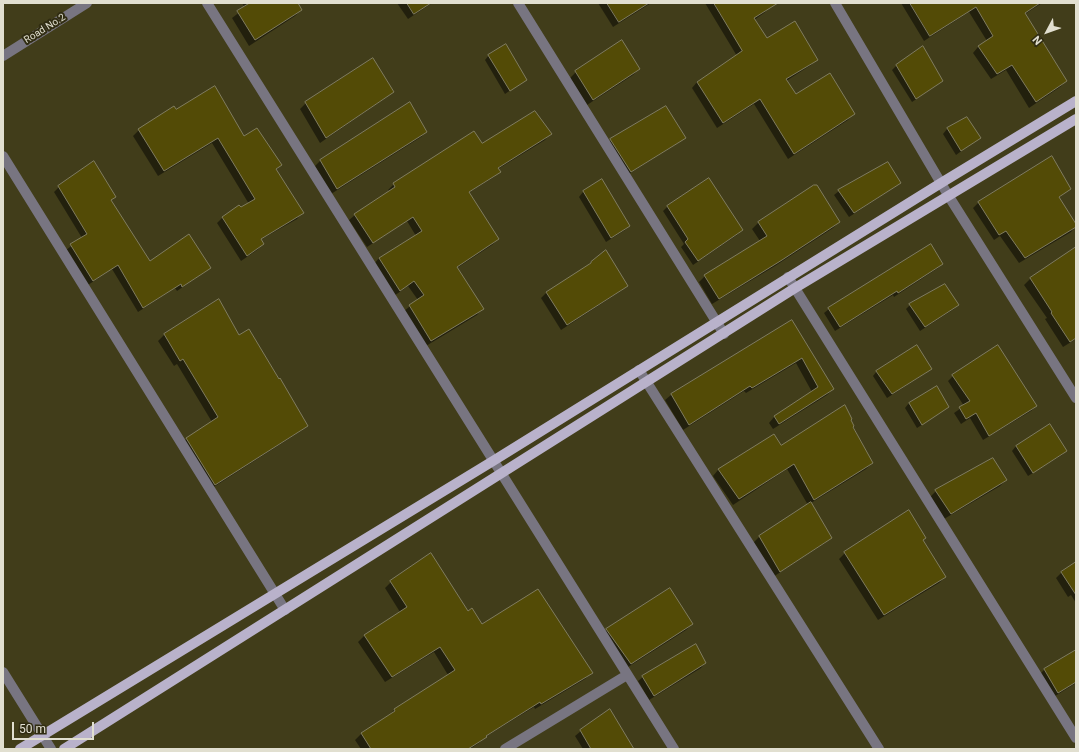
<!DOCTYPE html>
<html>
<head>
<meta charset="utf-8">
<style>
	body { margin:0 }
	#map { position:relative; width:1079px; height:752px; overflow:hidden; background:#3a371c; font-family:Roboto,sans-serif }
	canvas { display:block }
	.frame { position:absolute; inset:0; border:4px solid #e1dfd0; pointer-events:none }
	.north { position:absolute; left:1027px; top:12px; width:40px; height:40px; -webkit-text-stroke:3px #302c12; paint-order:stroke; rotate:229deg; font-size:11px; font-weight:700; line-height:16px; text-align:center; color:#e1dfd0 }
	.north::after { content:''; display:block; margin:auto; width:14px; height:18px; background:#e1dfd0; clip-path:polygon(50% 0,100% 100%,50% 72%,0 100%) }
	.scale { position:absolute; left:12px; top:722px; width:82px; height:18px; box-sizing:border-box; border:2px solid #e1dfd0; border-top:0; padding-left:5px; font-size:12px; line-height:14px; white-space:nowrap; color:#e1dfd0; -webkit-text-stroke:3px #302c12; paint-order:stroke }
</style>
</head>
<body>
<div id="map">
<canvas width="1079" height="752"></canvas>
<div class="frame"></div>
<div class="north">N</div>
<div class="scale">50 m</div>
</div>
<script>
const ctx = document.querySelector('canvas').getContext('2d');
ctx.lineJoin = 'round';
function fill(path, color) {
  ctx.fillStyle = color;
  ctx.fill(path, 'evenodd');
}
function stroke(path, color, width, dash) {
  ctx.strokeStyle = color;
  ctx.lineWidth = width;
  ctx.lineCap = dash ? 'butt' : 'round';
  ctx.setLineDash(dash || []);
  ctx.stroke(path);
}
function write(font, color, halo, rows, align = 'center') {
  ctx.font = font + ' Roboto,sans-serif';
  ctx.lineWidth = 4;
  ctx.setLineDash([]);
  ctx.textBaseline = 'middle';
  ctx.strokeStyle = halo;
  ctx.fillStyle = color;
  for (const [text, x, y, turn = 0] of rows) {
    ctx.save();
    ctx.translate(x, y);
    ctx.rotate((+turn || 0) * Math.PI / 180);
    ctx.textAlign = isNaN(turn) ? turn : align;
    if (halo) ctx.strokeText(text, 0, 0);
    ctx.fillText(text, 0, 0);
    ctx.restore();
  }
}
const built = new Path2D(`
	M3 3H1076V749H3Z`);
const shadow = new Path2D(`
	M242 3H297L301 10 295 16 249 46 232 18 245 8Z
	M397 3H432L408 19Z
	M598 3H651L613 27Z
	M705 3H766L769 8 764 13 754 20 767 40 817 59 811 65 786 81 795 96 853 114 848 120 788 159 754 104 717 128 692 88 697 82 737 56Z
	M901 3H1042L1025 14 1066 81 1060 87 1029 108 1006 70 991 79 973 53 978 47 987 41 969 12 924 41Z
	M489 55 525 80 505 94 485 60Z
	M897 65 942 81 937 85 912 102 892 70Z
	M639 69 633 75 587 105 570 78 576 72Z
	M393 91 387 97 320 143 300 109 306 103Z
	M410 104 426 132 421 137 331 194 315 166 320 161Z
	M174 108 175 110 244 138 281 165 276 170 302 213 297 219 260 240 263 244 257 250 241 261 217 223 222 218 239 206 240 209 249 204 212 143 158 176 133 136 139 130Z
	M966 118 979 138 956 155 943 134 947 129Z
	M550 134 545 140 498 169 500 172 494 177 468 193 498 239 492 245 457 268 482 309 477 315 426 346 404 311 418 300 408 286 394 296 374 264 379 258 416 236 407 221 367 247 349 220 355 215 390 192 388 190 394 184 482 144Z
	M684 137 678 143 624 177 605 146 611 140Z
	M601 181 629 226 625 230 606 242 579 197 583 192Z
	M900 183 895 187 849 217 834 195 839 191Z
	M814 186 839 222 833 228 775 266 712 304 699 282 705 276 760 241 752 229 758 223Z
	M59 187 110 201 149 262 210 268 205 272 177 291 175 288 138 312 112 269 88 285 66 250 82 238 54 192Z
	M1069 189 1059 198 1076 226 1071 232 1019 263 1000 236 994 240 973 208 979 202Z
	M668 206 742 230 737 235 693 265 681 247 684 244 663 211Z
	M1076 248V339L1063 347 1045 319 1047 318 1024 285 1030 279Z
	M591 262 626 286 621 291 561 330 541 298 547 292 587 267Z
	M942 264 938 268 894 297 893 295 835 331 824 313 829 309Z
	M218 300 239 336 307 426 301 431 209 490 181 444 187 438 212 422 177 364 174 366 158 341 164 335Z
	M910 305H958L954 309 920 331 906 309Z
	M792 322 833 389 827 395 773 429 769 423 774 417 812 392 796 363 746 393 744 391 683 430 665 400 671 395Z
	M930 368 926 373 887 398 873 376 877 371Z
	M953 376 1036 406 1031 411 983 440 970 418 961 424 954 413 964 406 948 381Z
	M909 403 948 407 943 411 917 428 905 408Z
	M850 420 872 463 866 469 811 503 831 537 825 543 773 577 753 543 759 537 808 505 787 469 733 505 713 476 718 470 774 435 781 447Z
	M1016 446 1066 451 1062 455 1028 476 1012 451Z
	M992 459 1006 480 1000 486 944 519 930 497 936 491Z
	M908 511 922 540 945 577 939 583 878 620 839 559 845 553Z
	M1076 563V603L1071 595 1068 597 1056 578 1062 572Z
	M391 582 468 613 482 626 591 673 585 679 535 709 534 707 485 737 479 743 470 749H361L355 740 361 734 389 716 394 710 448 675 434 652 385 682 358 642 364 636 400 612 385 588Z
	M692 624 686 630 625 669 601 635 607 629Z
	M1076 651V683L1052 698 1038 676 1044 670Z
	M705 663 701 668 649 700 638 681 643 677Z
	M581 731 633 749H583L575 736Z`);
const building = new Path2D(`
	M250 3H298L302 10 255 40 237 11Z
	M407 3H431L414 14Z
	M607 3H649L619 22Z
	M714 3H778L754 18 767 38 795 21 818 60 786 79 796 94 830 73 855 114 794 154 760 99 723 123 697 82 742 51Z
	M910 3H1040L1025 13 1067 81 1036 102 1012 65 997 74 978 46 993 36 976 7 930 36Z
	M622 40 640 69 593 100 575 71Z
	M506 44 527 80 510 91 488 55Z
	M923 46 943 81 916 99 896 65Z
	M373 58 394 92 326 138 305 102Z
	M215 86 244 136 257 128 282 165 276 169 304 213 261 239 264 244 247 256 222 217 239 205 241 207 255 199 218 138 164 171 138 129 174 106 176 109Z
	M410 102 427 132 337 189 320 160Z
	M666 106 686 138 631 172 610 139Z
	M535 111 552 134 498 168 501 172 469 192 499 239 457 267 484 309 431 341 409 305 424 295 414 281 400 291 379 258 422 231 413 217 373 243 354 214 395 187 393 183 474 131 482 143Z
	M967 117 981 138 961 151 947 128Z
	M1052 156 1071 189 1059 197 1076 224V227L1025 258 1006 231 999 235 978 202Z
	M94 161 116 197 111 200 150 261 189 234 211 268 182 287 181 284 143 308 118 265 93 281 70 244 87 234 58 186Z
	M888 162 901 183 854 213 838 190Z
	M709 178 743 230 698 261 685 242 688 239 667 206Z
	M602 179 630 226 611 238 583 191Z
	M814 185H817L840 222 782 260 719 299 704 275 767 236 758 222Z
	M931 244 943 264 898 293 897 291 840 327 828 308Z
	M1076 247V338L1070 342 1051 313 1052 312 1030 278Z
	M606 250 628 286 567 325 546 292 591 263V262Z
	M945 284 959 305 925 327 909 304Z
	M219 299 239 335 249 329 279 379 280 378 308 426 215 485 186 438 218 417 183 359 180 361 164 334Z
	M792 320 834 389 779 424 774 416 818 387 802 358 752 388 750 386 689 425 671 394Z
	M917 345 932 369 892 394 876 371Z
	M998 345 1037 406 989 436 976 413 966 419 959 407 970 401 952 375Z
	M937 386 949 407 922 425 909 403Z
	M845 405 852 419 851 420 854 426 853 427 873 463 814 500 794 464 739 499 718 469 774 434 781 445Z
	M1050 424 1067 451 1033 473 1016 446Z
	M993 458 1007 480 951 514 935 490Z
	M811 502 832 538 780 572 759 536Z
	M909 510 926 538 923 540 946 577 884 615 844 552Z
	M431 553 468 611 472 608 482 624 538 589 593 673 541 704 540 702 486 736 487 737 468 749H371L361 733 395 711 394 709 455 670 440 647 392 677 364 635 407 607 390 581Z
	M1076 562V595L1061 572Z
	M670 588 693 624 631 664 606 629Z
	M696 644 706 663 654 696 642 676Z
	M1076 650V682L1058 693 1044 669Z
	M610 709 634 749H591L580 730Z`);
const minor = new Path2D(`
	M207 3 674 749
	M518 3 724 334
	M835 3 948 195 1076 398
	M3 56 87 3
	M3 156 285 610
	M788 277 1076 738
	M639 370 879 749
	M3 672 51 749
	M505 749 627 675`);
const major = new Path2D(`
	M20 749 493 461 941 183 1076 101
	M64 749 795 288 1076 119`);
const streetNames = [
	["Road No.2",45,29,-32]
];
fill(built, '#413d1a');
fill(shadow, '#0007');
fill(building, '#534b06');
stroke(building, '#807c5f', 1);
stroke(minor, '#787581', 10);
stroke(major, '#b9b2cb', 10);
write('10px', '#e1dfd0', '#302c12', streetNames);
</script>
</body>
</html>
